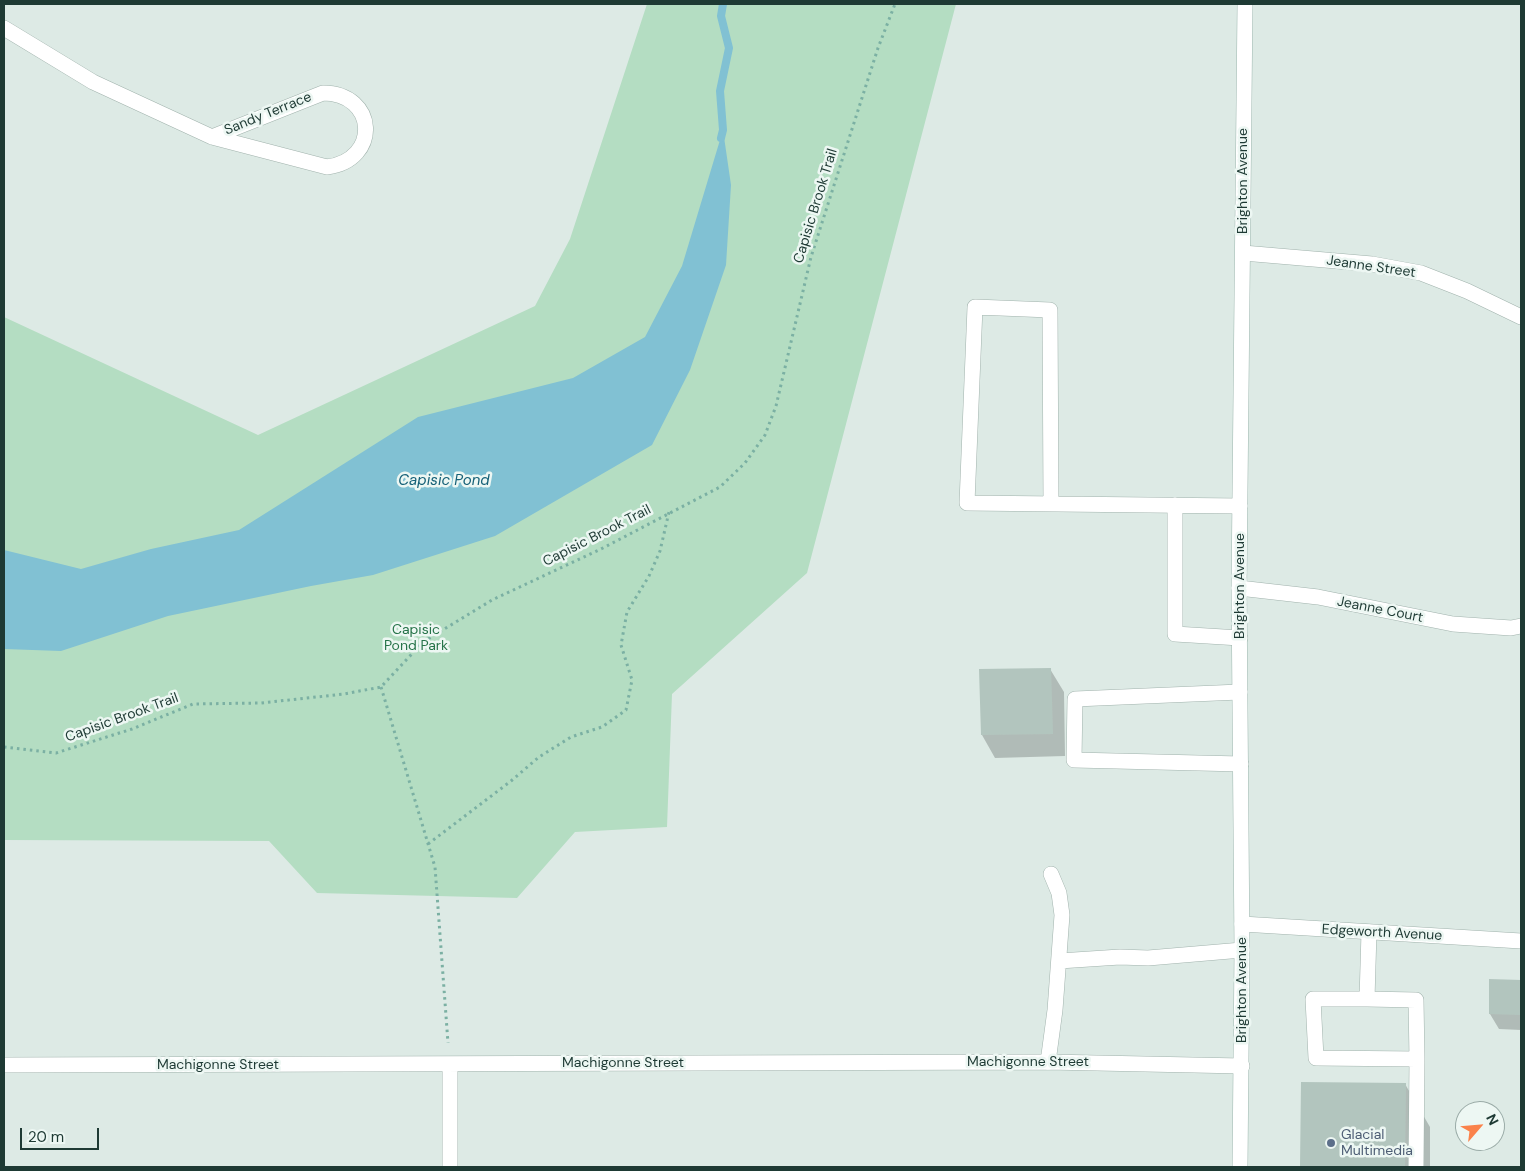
<!DOCTYPE html>
<html>
<head>
<meta charset="utf-8">
<style>
	body { margin:0 }
	#map { position:relative; width:1525px; height:1171px; overflow:hidden; background:#ddeae5; font-family:"DM Sans",sans-serif }
	canvas { display:block }
	.frame { position:absolute; inset:0; border:5px solid #1e3a34; pointer-events:none }
	.north { position:absolute; left:1455px; top:1101px; width:50px; height:50px; box-sizing:border-box; background:#edf7f3; border:1px solid #9aaba7; border-radius:50%; rotate:63deg; font-size:14px; font-weight:700; line-height:20px; text-align:center; color:#1e3a34 }
	.north::after { content:''; display:block; margin:auto; width:18px; height:22px; background:#fa824b; clip-path:polygon(50% 0,100% 100%,50% 72%,0 100%) }
	.scale { position:absolute; left:20px; top:1128px; width:79px; height:22px; box-sizing:border-box; border:2px solid #1e3a34; border-top:0; padding-left:6px; font-size:15px; line-height:18px; white-space:nowrap; color:#1e3a34; -webkit-text-stroke:4px #edf7f3; paint-order:stroke }
</style>
</head>
<body>
<div id="map">
<canvas width="1525" height="1171"></canvas>
<div class="frame"></div>
<div class="north">N</div>
<div class="scale">20 m</div>
</div>
<script>
const ctx = document.querySelector('canvas').getContext('2d');
ctx.lineJoin = 'round';
function fill(path, color) {
  ctx.fillStyle = color;
  ctx.fill(path, 'evenodd');
}
function stroke(path, color, width, dash) {
  ctx.strokeStyle = color;
  ctx.lineWidth = width;
  ctx.lineCap = dash ? 'butt' : 'round';
  ctx.setLineDash(dash || []);
  ctx.stroke(path);
}
function write(font, color, halo, rows, align = 'center') {
  ctx.font = font + ' "DM Sans",sans-serif';
  ctx.lineWidth = 5;
  ctx.setLineDash([]);
  ctx.textBaseline = 'middle';
  ctx.strokeStyle = halo;
  ctx.fillStyle = color;
  for (const [text, x, y, turn = 0] of rows) {
    ctx.save();
    ctx.translate(x, y);
    ctx.rotate((+turn || 0) * Math.PI / 180);
    ctx.textAlign = isNaN(turn) ? turn : align;
    if (halo) ctx.strokeText(text, 0, 0);
    ctx.fillText(text, 0, 0);
    ctx.restore();
  }
}
const green = new Path2D(`
	M647 4H956L807 573 672 694 667 827 575 832 517 898 317 893 269 841 4 840V317L258 435 535 306 570 239Z`);
const water = new Path2D(`
	M723 130 731 185 726 265 690 370 652 445 495 536 373 575 311 586 168 616 61 651 4 649V550L81 569 151 549 239 530 418 417 573 378 645 337 682 266Z`);
const shadow = new Path2D(`
	M1050 669 1064 692 1065 756 995 758 982 735Z
	M1490 981H1521V1030L1499 1029 1490 1014Z
	M1302 1083 1405 1084 1430 1127V1167H1301Z`);
const stream = new Path2D(`
	M721 138 723 130 720 91 729 48 721 16 723 4`);
const building = new Path2D(`
	M1051 668 1053 734 981 735 979 669Z
	M1489 979 1521 980V1015L1489 1014Z
	M1301 1082 1406 1083 1405 1167H1300Z`);
const path = new Path2D(`
	M381 687 435 867 448 1043
	M4 747 56 753 132 729 193 704 261 703 344 694 381 687 423 642 492 600 599 550 720 487 745 463 765 435 776 406 811 257 878 48 895 4
	M428 844 511 781 539 757 571 737 602 727 626 710 632 680 621 645 627 612 649 576 660 551 669 512`);
const lane = new Path2D(`
	M1051 504 1050 310 975 307 967 503 1240 506
	M1175 505V634L1240 638
	M1240 692 1075 699 1074 760 1241 764
	M1059 961 1120 957 1148 958 1242 950
	M1367 999H1313L1316 1058 1417 1059 1416 1000 1367 999 1369 932
	M1048 1062 1055 1010 1062 915 1059 893 1051 874
	M1416 1167 1417 1059`);
const street = new Path2D(`
	M4 28 93 82 212 137 327 167C381 160 377 93 323 93L212 137
	M1243 253 1372 264 1421 273 1467 291 1521 317
	M1239 588 1318 597 1453 624 1511 628 1521 626
	M1242 924 1521 941
	M450 1064V1167
	M4 1065 1048 1062 1242 1066`);
const secondary = new Path2D(`
	M1240 1167 1242 950 1239 588 1245 4`);
const markers = [
	[1331,1143,5,"#5c6f8a"]
];
const streetNames = [
	["Sandy Terrace",268,114,-22],
	["Brighton Avenue",1243,181,-90],
	["Capisic Brook Trail",816,206,-73],
	["Jeanne Street",1371,267,8],
	["Capisic Brook Trail",597,536,-27],
	["Brighton Avenue",1240,586,-90],
	["Jeanne Court",1380,610,11],
	["Capisic Brook Trail",122,718,-20],
	["Edgeworth Avenue",1382,933,3],
	["Brighton Avenue",1242,990,-90],
	["Machigonne Street",1028,1062],
	["Machigonne Street",623,1063],
	["Machigonne Street",218,1065]
];
const parkNames = [
	["Capisic",416,630],
	["Pond Park",416,646]
];
const serviceNames = [
	["Glacial",1341,1135],
	["Multimedia",1341,1151]
];
const waterNames = [
	["Capisic Pond",444,481]
];
fill(green, '#b4ddc2');
fill(water, '#81c1d3');
fill(shadow, '#0003');
stroke(stream, '#81c1d3', 8);
fill(building, '#b2c5be');
stroke(lane, '#a0b2ac', 16);
stroke(street, '#a0b2ac', 16);
stroke(secondary, '#9cb6ae', 16);
stroke(path, '#7bb0a3', 3, [2.5, 4]);
stroke(lane, '#fff', 15);
stroke(street, '#fff', 15);
stroke(secondary, '#fff', 15);
for (const [x, y, r, color] of markers) {
  const dot = new Path2D();
  dot.arc(x, y, r, 0, 2 * Math.PI);
  ctx.fillStyle = color;
  ctx.fill(dot);
  stroke(dot, '#edf7f3', 2);
}
write('14px', '#1e3a34', '#edf7f3', streetNames);
write('14px', '#267349', '#edf7f3', parkNames);
write('14px', '#4e5e75', '#edf7f3', serviceNames, 'left');
write('italic 15px', '#166178', '#edf7f3', waterNames);
</script>
</body>
</html>
